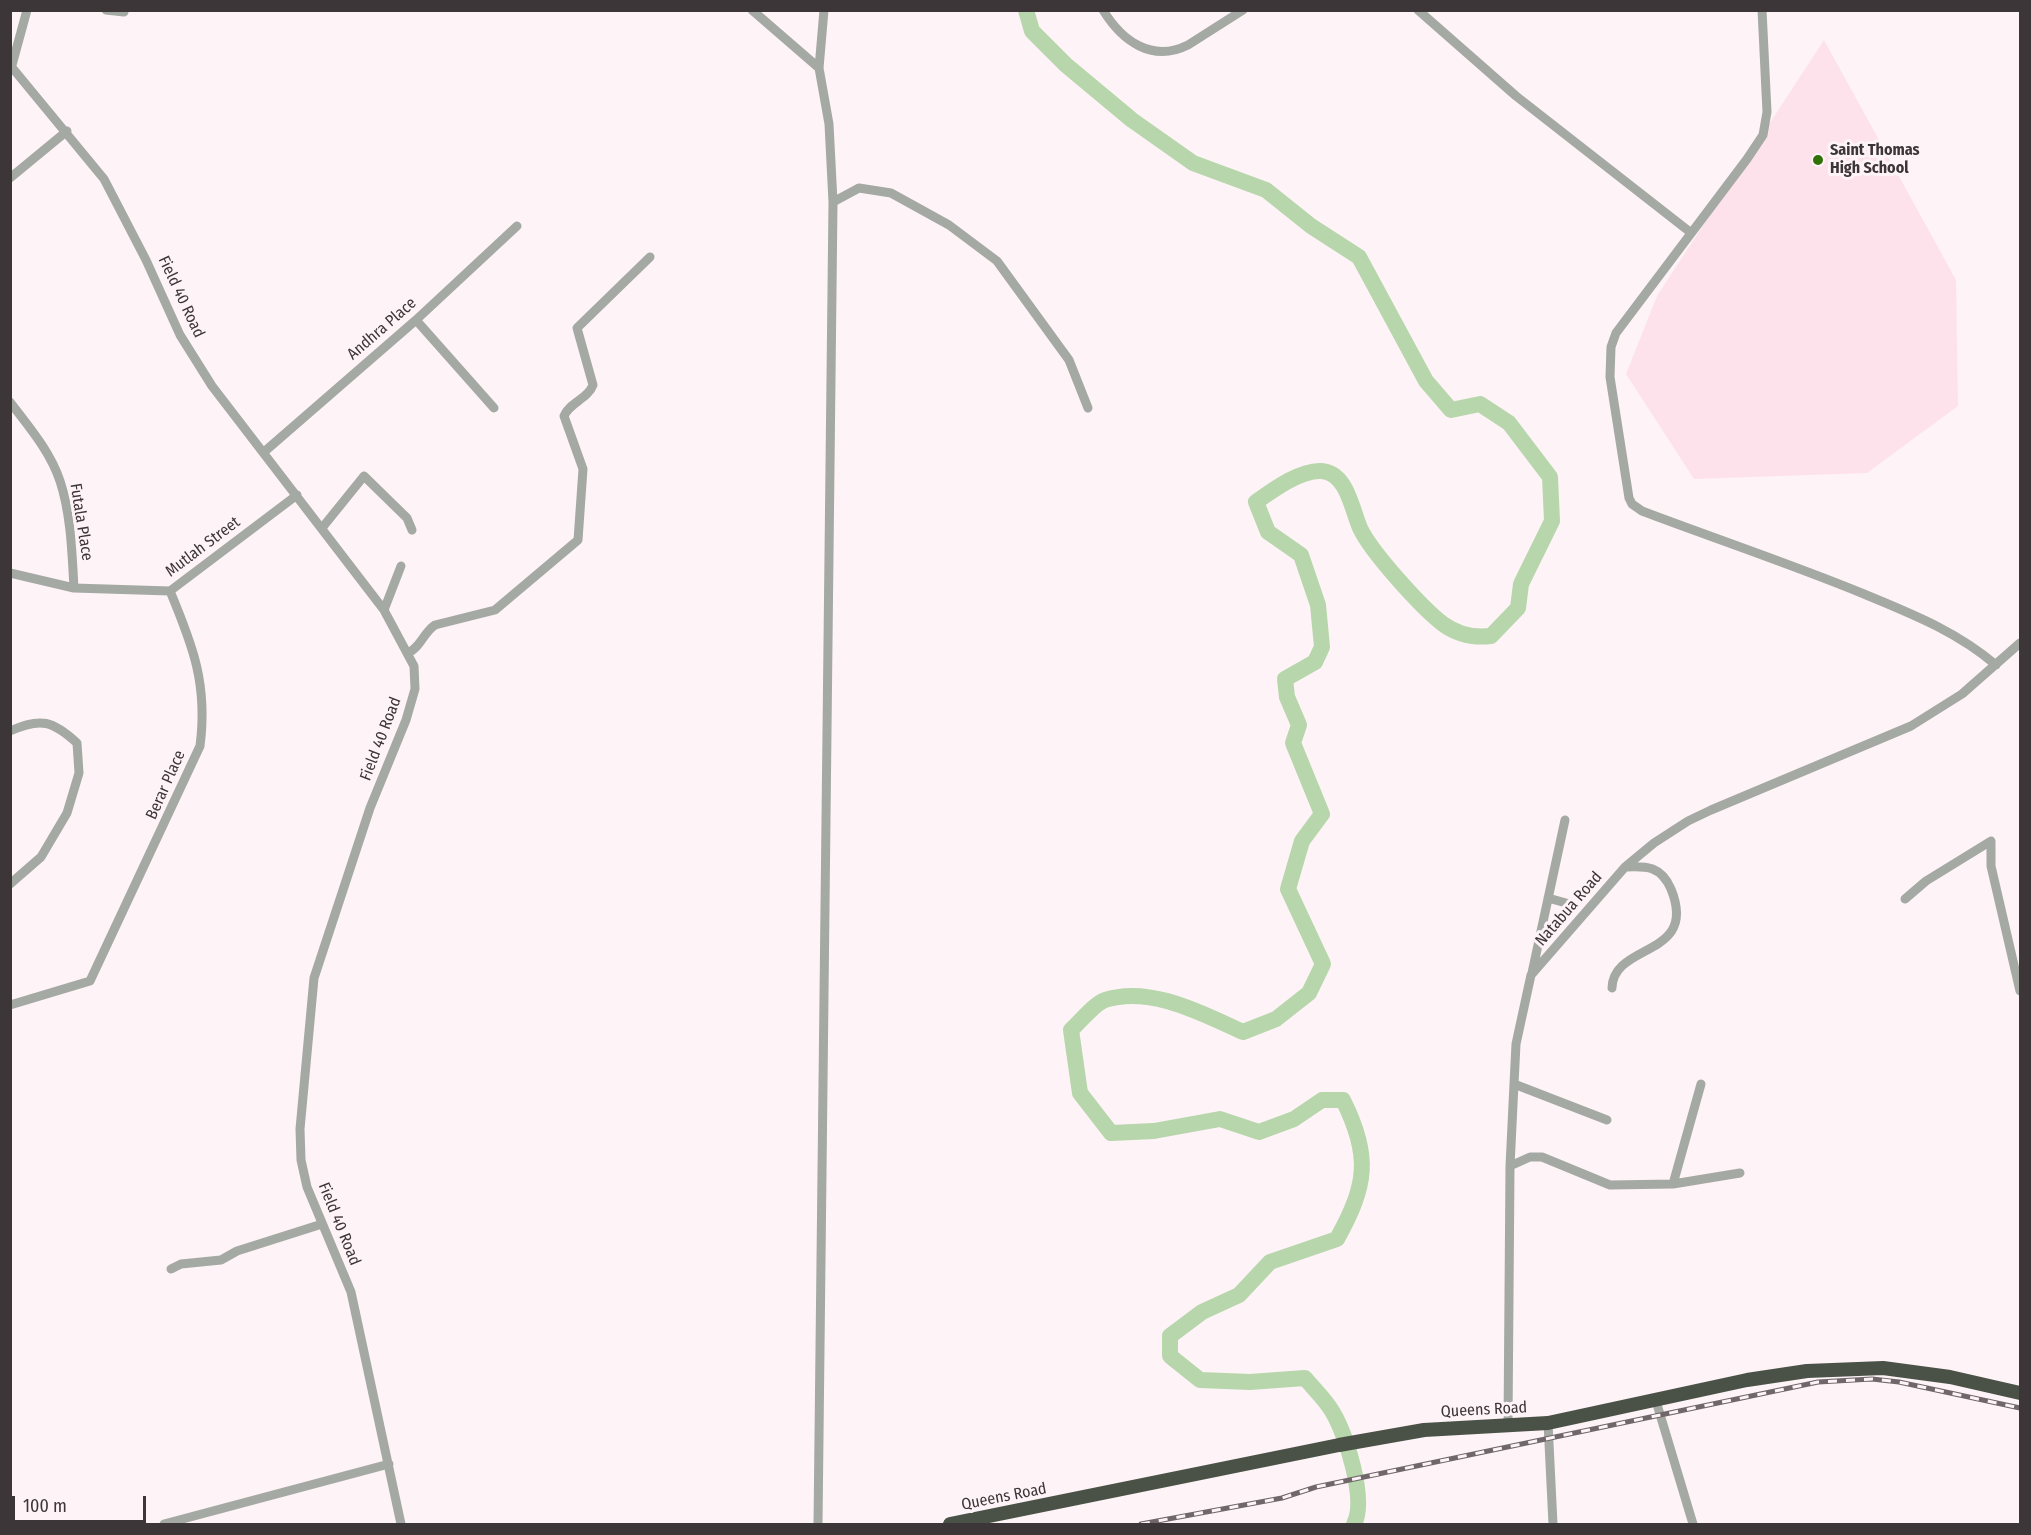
<!DOCTYPE html>
<html>
<head>
<meta charset="utf-8">
<style>
	body { margin:0 }
	#map { position:relative; width:2031px; height:1535px; overflow:hidden; background:#fef3f7; font-family:"Fira Sans Condensed",sans-serif }
	canvas { display:block }
	.frame { position:absolute; inset:0; border:12px solid #3d3638; pointer-events:none }
	.scale { position:absolute; left:12px; top:1496px; width:134px; height:27px; box-sizing:border-box; border:3px solid #3d3638; border-top:0; padding-left:8px; font-size:18px; line-height:21px; white-space:nowrap; color:#3d3638; -webkit-text-stroke:4px #fef3f7; paint-order:stroke }
</style>
</head>
<body>
<div id="map">
<canvas width="2031" height="1535"></canvas>
<div class="frame"></div>
<div class="scale">100 m</div>
</div>
<script>
const ctx = document.querySelector('canvas').getContext('2d');
ctx.lineJoin = 'round';
function fill(path, color) {
  ctx.fillStyle = color;
  ctx.fill(path, 'evenodd');
}
function stroke(path, color, width, dash) {
  ctx.strokeStyle = color;
  ctx.lineWidth = width;
  ctx.lineCap = dash ? 'butt' : 'round';
  ctx.setLineDash(dash || []);
  ctx.stroke(path);
}
function write(font, color, halo, rows, align = 'center') {
  ctx.font = font + ' "Fira Sans Condensed",sans-serif';
  ctx.lineWidth = 6;
  ctx.setLineDash([]);
  ctx.textBaseline = 'middle';
  ctx.strokeStyle = halo;
  ctx.fillStyle = color;
  for (const [text, x, y, turn = 0] of rows) {
    ctx.save();
    ctx.translate(x, y);
    ctx.rotate((+turn || 0) * Math.PI / 180);
    ctx.textAlign = isNaN(turn) ? turn : align;
    if (halo) ctx.strokeText(text, 0, 0);
    ctx.fillText(text, 0, 0);
    ctx.restore();
  }
}
const built = new Path2D(`
	M1824 40 1956 280 1958 406 1867 473 1694 479 1626 374 1657 296Z`);
const river = new Path2D(`
	M1026 10 1032 31 1066 65 1132 120 1193 163 1266 190 1311 226 1359 257 1426 381 1451 410 1480 404 1509 423 1550 477 1552 521 1521 584 1518 608 1491 636C1474 638 1458 635 1443 624 1422 608 1371 552 1360 528 1352 510 1347 472 1321 471 1300 470 1273 490 1256 502L1268 532 1301 555 1318 605 1322 647 1315 662 1285 679 1287 697 1299 725 1293 743 1322 814 1302 841 1288 889 1323 964 1309 993 1276 1019 1243 1032C1203 1014 1150 985 1105 1000 1094 1004 1080 1022 1071 1030L1080 1093 1111 1133 1154 1131 1220 1119 1259 1132 1294 1119 1322 1100H1343C1371 1156 1367 1185 1337 1239L1270 1262 1239 1295 1202 1312 1170 1336V1356L1200 1380 1250 1382 1305 1378C1314 1389 1325 1399 1332 1411 1346 1434 1367 1500 1354 1524`);
const minor = new Path2D(`
	M106 10 124 12
	M752 10 819 68
	M1103 10C1122 41 1152 63 1188 45L1243 10
	M1418 10 1516 96 1690 232
	M1762 10 1767 112 1763 135 1747 159 1616 333 1611 347 1610 377 1629 498 1632 504 1642 511C1716 539 1791 564 1864 594 1912 614 1956 631 1996 665
	M10 65 104 179 146 260 180 335 212 386 384 610 414 666 415 689 406 720 370 808 314 978 300 1129 301 1160 307 1187 351 1292 401 1524
	M12 65 27 10
	M10 178 67 131
	M833 202 859 188 891 193 949 225 997 261 1069 360 1088 408
	M416 320 494 408
	M10 402C29 427 50 451 60 481 71 514 72 554 74 588
	M264 452 416 320 517 226
	M322 528 364 476 407 518 412 530
	M10 573 74 588 170 591 297 495
	M384 610 401 566
	M408 653C421 647 423 633 435 625L495 610 578 540 583 469 564 416C570 402 588 399 593 385L577 328 650 257
	M10 731C41 717 53 721 77 743L79 773 67 813 41 857 10 884
	M1548 898 1566 903
	M1905 899 1926 881 1991 841V866L2020 991
	M1532 973 1565 820
	M1612 988C1613 942 1699 958 1671 889 1661 866 1647 866 1626 867
	M10 1005 90 981 200 746C208 685 193 646 170 591
	M1514 1084 1607 1120
	M1510 1166 1530 1157H1542L1610 1185 1673 1184 1740 1173
	M1673 1184 1701 1084
	M171 1269 181 1264 221 1260 237 1251 322 1224
	M1656 1401 1693 1524
	M1548 1423 1553 1524
	M1508 1425 1510 1166 1514 1084 1516 1044 1531 975 1625 867 1654 843 1688 821 1711 810 1911 726 1962 694 2020 643
	M164 1524 389 1464
	M818 1524 833 202 829 124 819 68 824 10`);
const highway = new Path2D(`
	M950 1524 1339 1445 1424 1430 1548 1423 1747 1380 1807 1371 1883 1368 1950 1377 2020 1393`);
const rail = new Path2D(`
	M1141 1524 1282 1498 1316 1487 1818 1382 1872 1379 1899 1382 2020 1408`);
const markers = [
	[1818,160,6,"#327108"]
];
const poiNames = [
	["Saint Thomas",1830,151],
	["High School",1830,169]
];
const streetNames = [
	["Field 40 Road",181,297,65],
	["Andhra Place",382,329,-41],
	["Futala Place",81,522,81],
	["Mutlah Street",203,547,-37],
	["Field 40 Road",381,739,-69],
	["Berar Place",166,785,-66],
	["Natabua Road",1569,909,-49],
	["Field 40 Road",339,1224,68],
	["Queens Road",1484,1410,-3],
	["Queens Road",1004,1497,-11]
];
fill(built, '#fde2ec');
stroke(river, '#b7d6ab', 16);
stroke(minor, '#a4a9a3', 9);
stroke(highway, '#4a5247', 14);
stroke(rail, '#6f676a', 5);
stroke(rail, '#fef3f7', 3, [9]);
for (const [x, y, r, color] of markers) {
  const dot = new Path2D();
  dot.arc(x, y, r, 0, 2 * Math.PI);
  ctx.fillStyle = color;
  ctx.fill(dot);
  stroke(dot, '#fef3f7', 2);
}
write('bold 16px', '#3d3638', '#fef3f7', poiNames, 'left');
write('16px', '#3d3638', '#fef3f7', streetNames);
</script>
</body>
</html>
